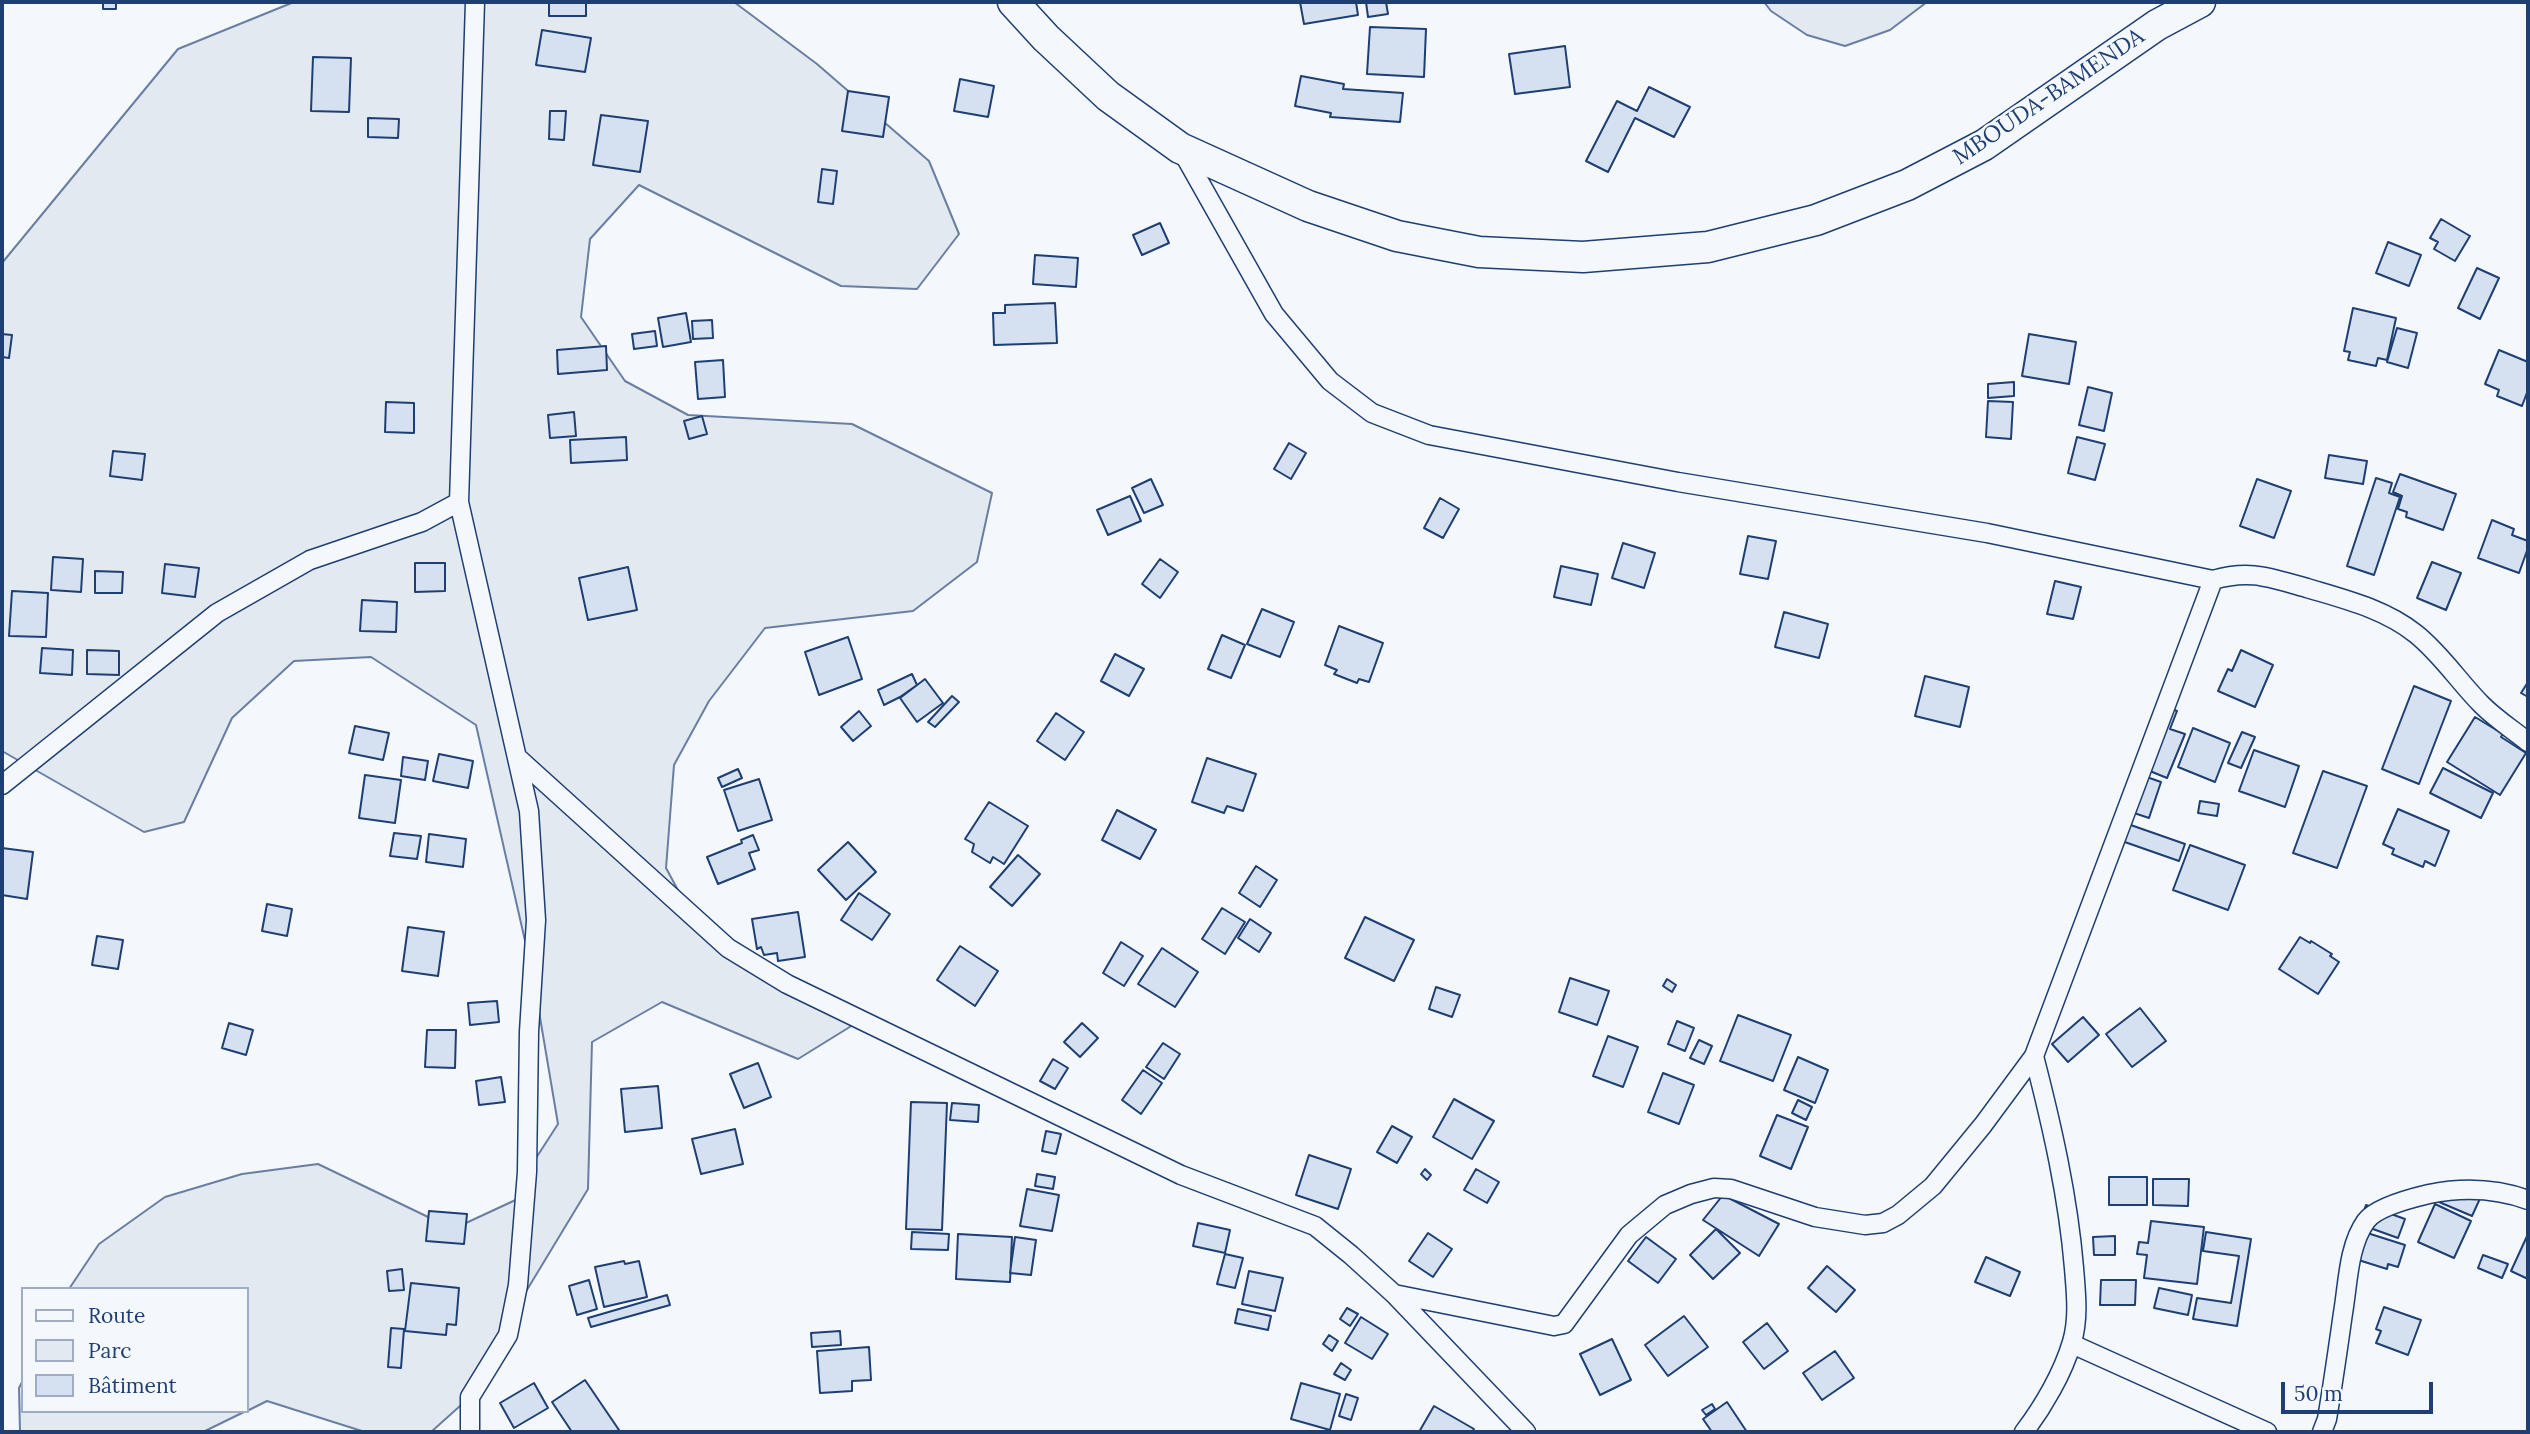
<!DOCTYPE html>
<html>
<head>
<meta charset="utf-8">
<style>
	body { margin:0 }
	#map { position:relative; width:2530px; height:1434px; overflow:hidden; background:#f4f7fb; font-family:Lora,serif }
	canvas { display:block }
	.frame { position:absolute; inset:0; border:4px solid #1d3f73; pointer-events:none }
	.legend { position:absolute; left:21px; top:1287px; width:228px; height:126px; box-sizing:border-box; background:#f4f7fb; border:2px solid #9eadc5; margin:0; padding:9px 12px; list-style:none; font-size:21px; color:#1d3f73 }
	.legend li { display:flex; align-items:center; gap:14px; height:35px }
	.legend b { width:35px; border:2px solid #9eadc5 }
	.scale { position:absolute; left:2281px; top:1382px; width:152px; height:32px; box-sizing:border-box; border:4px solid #1d3f73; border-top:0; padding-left:9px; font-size:21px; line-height:24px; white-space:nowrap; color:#1d3f73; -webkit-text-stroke:5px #f4f7fb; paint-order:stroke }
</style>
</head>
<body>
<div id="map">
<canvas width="2530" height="1434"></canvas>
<div class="frame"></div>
<ul class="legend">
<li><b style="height:9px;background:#f4f7fb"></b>Route</li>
<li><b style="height:19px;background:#e3e9f0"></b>Parc</li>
<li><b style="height:19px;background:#d5e0f0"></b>Bâtiment</li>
</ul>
<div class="scale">50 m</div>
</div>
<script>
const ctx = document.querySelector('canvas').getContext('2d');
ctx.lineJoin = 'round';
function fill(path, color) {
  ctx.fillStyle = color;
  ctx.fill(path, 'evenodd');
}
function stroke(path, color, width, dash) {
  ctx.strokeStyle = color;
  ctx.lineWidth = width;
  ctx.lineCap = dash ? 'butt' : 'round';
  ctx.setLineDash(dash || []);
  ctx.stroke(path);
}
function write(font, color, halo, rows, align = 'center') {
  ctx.font = font + ' Lora,serif';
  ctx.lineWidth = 5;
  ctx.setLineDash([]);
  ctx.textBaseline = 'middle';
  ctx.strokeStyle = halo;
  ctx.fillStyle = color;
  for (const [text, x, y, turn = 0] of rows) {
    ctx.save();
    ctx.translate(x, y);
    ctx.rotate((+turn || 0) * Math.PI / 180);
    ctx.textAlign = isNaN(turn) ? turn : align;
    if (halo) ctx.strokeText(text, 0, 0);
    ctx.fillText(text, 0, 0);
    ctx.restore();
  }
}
const green = new Path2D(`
	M294 2H734L817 64 929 161 959 234 917 289 841 286 639 185 590 239 581 317 625 381 688 415 852 424 992 493 977 562 913 611 765 628 709 701 674 765 666 868 692 916 861 1020 798 1059 662 1002 592 1042 588 1189 513 1313 470 1397 431 1432H365L267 1401 247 1411V1289H69L99 1244 165 1197 242 1174 318 1164 453 1229 522 1197 527 1172 558 1124 533 976 476 725 371 657 294 661 232 718 184 822 144 832 2 751V263L178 49Z
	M1764 2H1927L1890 30 1845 46 1807 35 1771 11Z
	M23 1380V1411H246L203 1432H20L19 1388Z`);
const building = new Path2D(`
	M103 2H116V9H103Z
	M549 2H586V16H549Z
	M1300 2H1356L1358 15 1304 24Z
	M1366 2H1386L1388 14 1368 17Z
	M1370 27 1426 29 1424 77 1367 74Z
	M542 30 591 38 585 72 536 65Z
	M1565 46 1570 87 1515 94 1509 54Z
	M313 57 351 58 349 112 311 111Z
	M1301 76 1344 84 1343 89 1403 93 1400 122 1330 117 1331 113 1295 106Z
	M960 79 994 86 988 117 954 111Z
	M1649 87 1690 107 1674 137 1635 118 1608 172 1586 161 1617 101 1637 111Z
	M848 91 889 97 883 137 842 131Z
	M550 111H566L564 140 549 139Z
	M601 115 648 121 640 172 593 165Z
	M368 118 399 119 398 138 368 137Z
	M822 169 837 171 833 204 818 202Z
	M2441 219 2470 236 2455 261 2434 249 2438 242 2430 238Z
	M1160 223 1169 243 1142 255 1133 235Z
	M2388 242 2421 255 2409 286 2376 273Z
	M1035 255 1078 258 1076 287 1033 284Z
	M2477 268 2499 278 2480 319 2458 308Z
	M1055 303 1057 343 994 345 993 313H1005V305Z
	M2353 308 2396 318 2387 360 2378 358 2376 366 2348 360 2350 352 2344 351Z
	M686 313 691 342 663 347 658 318Z
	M712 320 713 338 693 339 692 321Z
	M2397 328 2417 333 2408 368 2387 362Z
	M655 331 657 346 634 349 632 334Z
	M2 334 12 335 9 358 2 357Z
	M2029 334 2076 342 2069 384 2022 376Z
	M606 346 607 370 558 374 557 350Z
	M2499 350 2528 362V390L2522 406 2497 396 2499 390 2485 384Z
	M723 360 725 397 698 399 695 362Z
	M2014 382V396L1988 398V384Z
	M2088 387 2112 393 2104 431 2079 425Z
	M1988 401 2013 402 2011 439 1986 437Z
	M386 402 414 403V433L385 432Z
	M574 412 576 436 550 438 548 415Z
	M702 416 707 434 689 439 684 421Z
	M626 437 627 460 571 463 570 440Z
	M2077 437 2105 444 2095 480 2068 473Z
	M1289 443 1306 453 1291 479 1274 469Z
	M113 451 145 454 142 480 110 476Z
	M2329 455 2367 461 2363 484 2325 478Z
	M2400 474 2456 494 2443 530 2406 517 2407 512 2398 509 2402 496 2393 492Z
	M2376 478 2392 483 2389 493 2400 497 2374 575 2347 566Z
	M1151 479 1163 505 1144 513 1132 488Z
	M2257 479 2291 491 2274 538 2240 526Z
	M1130 496 1141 521 1108 535 1097 510Z
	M1440 498 1459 509 1443 538 1424 528Z
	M2492 520 2514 529 2512 535 2528 541V548L2519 573 2478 558Z
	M1748 536 1776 541 1768 579 1740 574Z
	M1623 543 1655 553 1644 588 1612 578Z
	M53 557 83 559 81 592 51 590Z
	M1160 559 1178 572 1160 598 1142 584Z
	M2432 562 2461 573 2446 610 2417 598Z
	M415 563H445V591L415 592Z
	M165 564 199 568 195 597 162 593Z
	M1561 566 1598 574 1591 605 1554 597Z
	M628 567 637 610 588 620 579 578Z
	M95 571 123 572 122 593H95Z
	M2055 581 2081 587 2073 619 2047 614Z
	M12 591 48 593 46 637 9 636Z
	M362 600 397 602 396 632 360 631Z
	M1262 609 1294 622 1280 657 1247 644Z
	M1784 612 1828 624 1819 658 1775 647Z
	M1339 626 1383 643 1369 682 1359 679 1357 683 1334 674 1337 670 1325 665Z
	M1222 635 1245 645 1231 678 1208 669Z
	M848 637 862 679 819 695 805 652Z
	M42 648 73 650 72 675 40 673Z
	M87 650 119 651V675L87 674Z
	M2241 650 2273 665 2255 707 2218 691 2228 669 2232 671Z
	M1115 654 1144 669 1129 696 1101 681Z
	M912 674 917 685 900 697 884 705 878 690Z
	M1925 676 1969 687 1960 727 1915 716Z
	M925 679 943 703 917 722 900 698Z
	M2528 682V697L2521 693Z
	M2414 686 2451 701 2419 784 2382 769Z
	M952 696 959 702 935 727 928 722Z
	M2164 706 2177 711 2170 729 2185 734 2167 778 2140 767Z
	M859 711 871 726 853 741 841 727Z
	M1056 713 1084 732 1065 760 1037 741Z
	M2475 717 2503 734 2501 737 2526 753 2500 795 2447 762Z
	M355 726 389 733 383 760 349 753Z
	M2193 728 2230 743 2215 782 2178 767Z
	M2242 732 2255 737 2241 768 2228 763Z
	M2254 750 2299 766 2285 807 2239 791Z
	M439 754 473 761 468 788 433 781Z
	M403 757 428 761 425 780 401 776Z
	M1207 758 1256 774 1243 811 1227 806 1224 813 1192 802Z
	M2443 768 2493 793 2481 818 2430 793Z
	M738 769 742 778 722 787 718 778Z
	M2323 771 2367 786 2337 868 2293 853Z
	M365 775 401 780 395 823 359 818Z
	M2141 775 2161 782 2149 818 2128 811Z
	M759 779 772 820 738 831 724 790Z
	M2200 801 2219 804 2217 816 2198 813Z
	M989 802 1028 826 1004 864 993 857 990 863 972 852 974 844 965 839Z
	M2398 809 2449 831 2435 866 2425 861 2423 867 2392 854 2394 849 2383 844Z
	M1117 810 1156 830 1140 859 1102 840Z
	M2125 823 2185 844 2179 861 2119 840Z
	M394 833 421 836 417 859 390 856Z
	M429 834 466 839 463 867 426 862Z
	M753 835 759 850 749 853 755 869 718 884 707 857 742 843 741 840Z
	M848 842 876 872 846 900 818 870Z
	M2190 845 2245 865 2228 910 2173 890Z
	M2 848 33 852 27 899 2 895Z
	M1018 855 1040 874 1012 906 990 887Z
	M1256 866 1277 880 1260 907 1239 893Z
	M859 893 890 914 872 940 841 920Z
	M267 904 292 909 287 936 262 931Z
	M1222 908 1245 922 1225 954 1202 939Z
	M798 912 805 957 778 961 777 953 764 955 761 947 757 949 752 919Z
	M1365 917 1414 940 1394 981 1345 958Z
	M1250 919 1271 933 1259 952 1238 938Z
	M408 927 444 932 438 976 402 971Z
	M97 936 123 940 118 969 92 965Z
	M2300 937 2310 943 2311 941 2332 954 2330 956 2339 962 2318 994 2279 969Z
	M1121 942 1143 956 1124 986 1103 973Z
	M960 946 998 971 975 1006 937 980Z
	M1162 948 1198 972 1175 1007 1138 984Z
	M1570 978 1609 991 1597 1025 1559 1012Z
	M1667 979 1676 985 1672 992 1663 986Z
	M1436 987 1460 995 1452 1017 1429 1009Z
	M497 1001 499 1022 470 1025 468 1003Z
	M2140 1008 2166 1041 2132 1067 2106 1034Z
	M1738 1015 1791 1035 1773 1081 1720 1061Z
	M2083 1017 2099 1035 2068 1062 2052 1044Z
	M1677 1021 1694 1028 1685 1051 1668 1044Z
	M229 1023 253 1030 246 1055 222 1048Z
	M1082 1023 1098 1038 1080 1057 1064 1042Z
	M427 1030H456L455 1068 425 1067Z
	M1608 1036 1638 1047 1623 1087 1593 1076Z
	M1699 1040 1712 1046 1704 1064 1690 1058Z
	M1163 1043 1180 1054 1164 1079 1146 1067Z
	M1798 1057 1828 1070 1815 1103 1784 1090Z
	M1053 1059 1068 1068 1055 1089 1040 1081Z
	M758 1063 771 1097 744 1108 730 1074Z
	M1143 1070 1162 1083 1141 1114 1122 1100Z
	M1663 1073 1694 1085 1679 1124 1648 1112Z
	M501 1077 505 1102 479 1105 476 1081Z
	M658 1086 662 1128 625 1132 621 1089Z
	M1454 1099 1494 1121 1472 1159 1433 1137Z
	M1798 1100 1812 1107 1806 1120 1792 1113Z
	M911 1102 947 1103 942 1230 906 1229Z
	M952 1103 979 1105 978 1122 950 1120Z
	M1777 1115 1808 1127 1791 1169 1760 1156Z
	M1392 1126 1412 1137 1397 1163 1377 1152Z
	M735 1129 743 1164 701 1174 692 1139Z
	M1046 1131 1061 1134 1056 1154 1042 1151Z
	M1309 1155 1351 1169 1338 1209 1296 1195Z
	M1425 1169 1431 1175 1427 1180 1421 1174Z
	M1476 1169 1499 1182 1487 1203 1464 1190Z
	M1037 1174 1055 1177 1053 1189 1035 1186Z
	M2109 1177H2147V1205H2109Z
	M2153 1179H2189L2188 1206 2153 1205Z
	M1027 1189 1059 1195 1052 1231 1020 1226Z
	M2445 1189 2483 1192 2472 1216 2439 1202Z
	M1723 1195 1779 1224 1759 1256 1703 1220Z
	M2435 1204 2471 1221 2454 1258 2418 1242Z
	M2366 1205 2405 1219 2398 1238 2359 1224Z
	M429 1211 467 1214 464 1244 426 1241Z
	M2151 1221 2204 1227 2197 1284 2144 1278 2147 1255 2137 1254 2139 1242 2148 1243Z
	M1198 1223 1230 1230 1225 1253 1193 1246Z
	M1716 1229 1740 1253 1713 1279 1690 1255Z
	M2361 1231 2405 1245 2398 1267 2388 1264 2387 1269 2352 1258Z
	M912 1232 949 1234 948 1250 911 1249Z
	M2206 1232 2251 1239 2237 1326 2193 1319 2197 1298 2231 1303 2239 1256 2203 1251Z
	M1428 1233 1452 1249 1433 1277 1409 1261Z
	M958 1234 1012 1237 1010 1282 956 1279Z
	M2528 1234V1279L2511 1271Z
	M2115 1236V1255H2094L2093 1237Z
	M1015 1237 1036 1240 1031 1275 1010 1273Z
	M1646 1237 1676 1259 1658 1283 1628 1261Z
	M1225 1254 1243 1258 1235 1288 1217 1284Z
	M2483 1255 2508 1264 2502 1278 2478 1268Z
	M1986 1257 2020 1272 2010 1296 1975 1282Z
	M624 1261 625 1264 639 1261 647 1297 604 1307 595 1267Z
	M1827 1266 1855 1290 1836 1312 1808 1288Z
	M402 1269 404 1290 389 1291 387 1271Z
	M1249 1271 1283 1278 1275 1311 1242 1304Z
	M589 1280 597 1309 577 1315 569 1286Z
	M2101 1280H2136L2135 1305H2100Z
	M411 1283 459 1288 456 1325 447 1324 446 1335 405 1331Z
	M2159 1288 2192 1295 2188 1315 2154 1308Z
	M667 1295 670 1305 591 1327 588 1318Z
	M2384 1307 2421 1320 2408 1355 2376 1343 2381 1331 2376 1329Z
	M1347 1308 1358 1314 1350 1326 1340 1319Z
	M1238 1309 1271 1316 1268 1330 1235 1323Z
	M1684 1316 1708 1347 1668 1376 1645 1345Z
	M1361 1317 1388 1334 1372 1359 1345 1343Z
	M1767 1323 1788 1351 1764 1369 1743 1342Z
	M391 1328 404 1329 401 1368 388 1367Z
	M840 1331 841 1345 812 1347 811 1333Z
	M1329 1335 1338 1341 1332 1351 1323 1344Z
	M1612 1339 1631 1380 1600 1395 1580 1354Z
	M869 1347 871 1380 852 1381V1391L820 1393 817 1351Z
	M1835 1351 1854 1378 1822 1400 1803 1373Z
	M1341 1363 1351 1370 1345 1380 1334 1374Z
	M585 1380 619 1430 615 1432H572L552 1402Z
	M534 1383 548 1408 514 1428 500 1403Z
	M1301 1383 1340 1394 1330 1430 1291 1419Z
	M1346 1394 1358 1398 1351 1420 1339 1416Z
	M1727 1402 1747 1432H1712L1703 1419Z
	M1712 1404 1715 1409 1706 1415 1702 1410Z
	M1434 1406 1474 1429 1472 1432H1419Z`);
const minor = new Path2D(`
	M1182 151 1274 314 1330 381 1372 413 1429 435 1678 482 1987 533 2213 580C2251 569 2270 578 2307 588 2344 599 2385 609 2416 634 2442 655 2459 682 2482 705 2496 719 2513 730 2528 742
	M518 758 728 948 787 984 1181 1175 1315 1226 1351 1255 1394 1294 1526 1432
	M2 785 217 613 310 560 422 522 459 502
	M1394 1294 1554 1326 1564 1324 1629 1235 1665 1205 1691 1194 1714 1188 1731 1189 1815 1217 1865 1225 1883 1223 1898 1215 1933 1186 1983 1125 2034 1056 2213 580
	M2072 1344 2267 1432
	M470 1432V1397L508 1335 518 1285 527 1172 529 1032 536 920 529 811 459 502 475 2
	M2024 1432C2043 1407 2063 1373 2072 1342 2079 1318 2076 1293 2074 1268 2068 1196 2052 1126 2034 1056
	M2322 1432 2327 1419C2333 1384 2338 1348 2343 1313 2348 1284 2348 1246 2366 1221 2376 1207 2412 1198 2429 1194 2464 1187 2495 1188 2528 1200`);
const trunk = new Path2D(`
	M1013 2 1046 38 1108 96 1180 148 1308 206 1397 236 1479 252 1583 257 1708 247 1816 220 1907 185 1984 145 2157 25 2200 2`);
const streetNames = [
	["MBOUDA-BAMENDA",2049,97,-34]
];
fill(green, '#e3e9f0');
stroke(green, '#687fa3', 2);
fill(building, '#d5e0f0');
stroke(building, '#1d3f73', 2);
stroke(minor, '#1d3f73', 21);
stroke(trunk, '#1d3f73', 33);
stroke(minor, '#f4f7fb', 18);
stroke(trunk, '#f4f7fb', 30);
write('23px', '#1d3f73', '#f4f7fb', streetNames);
</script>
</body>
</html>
